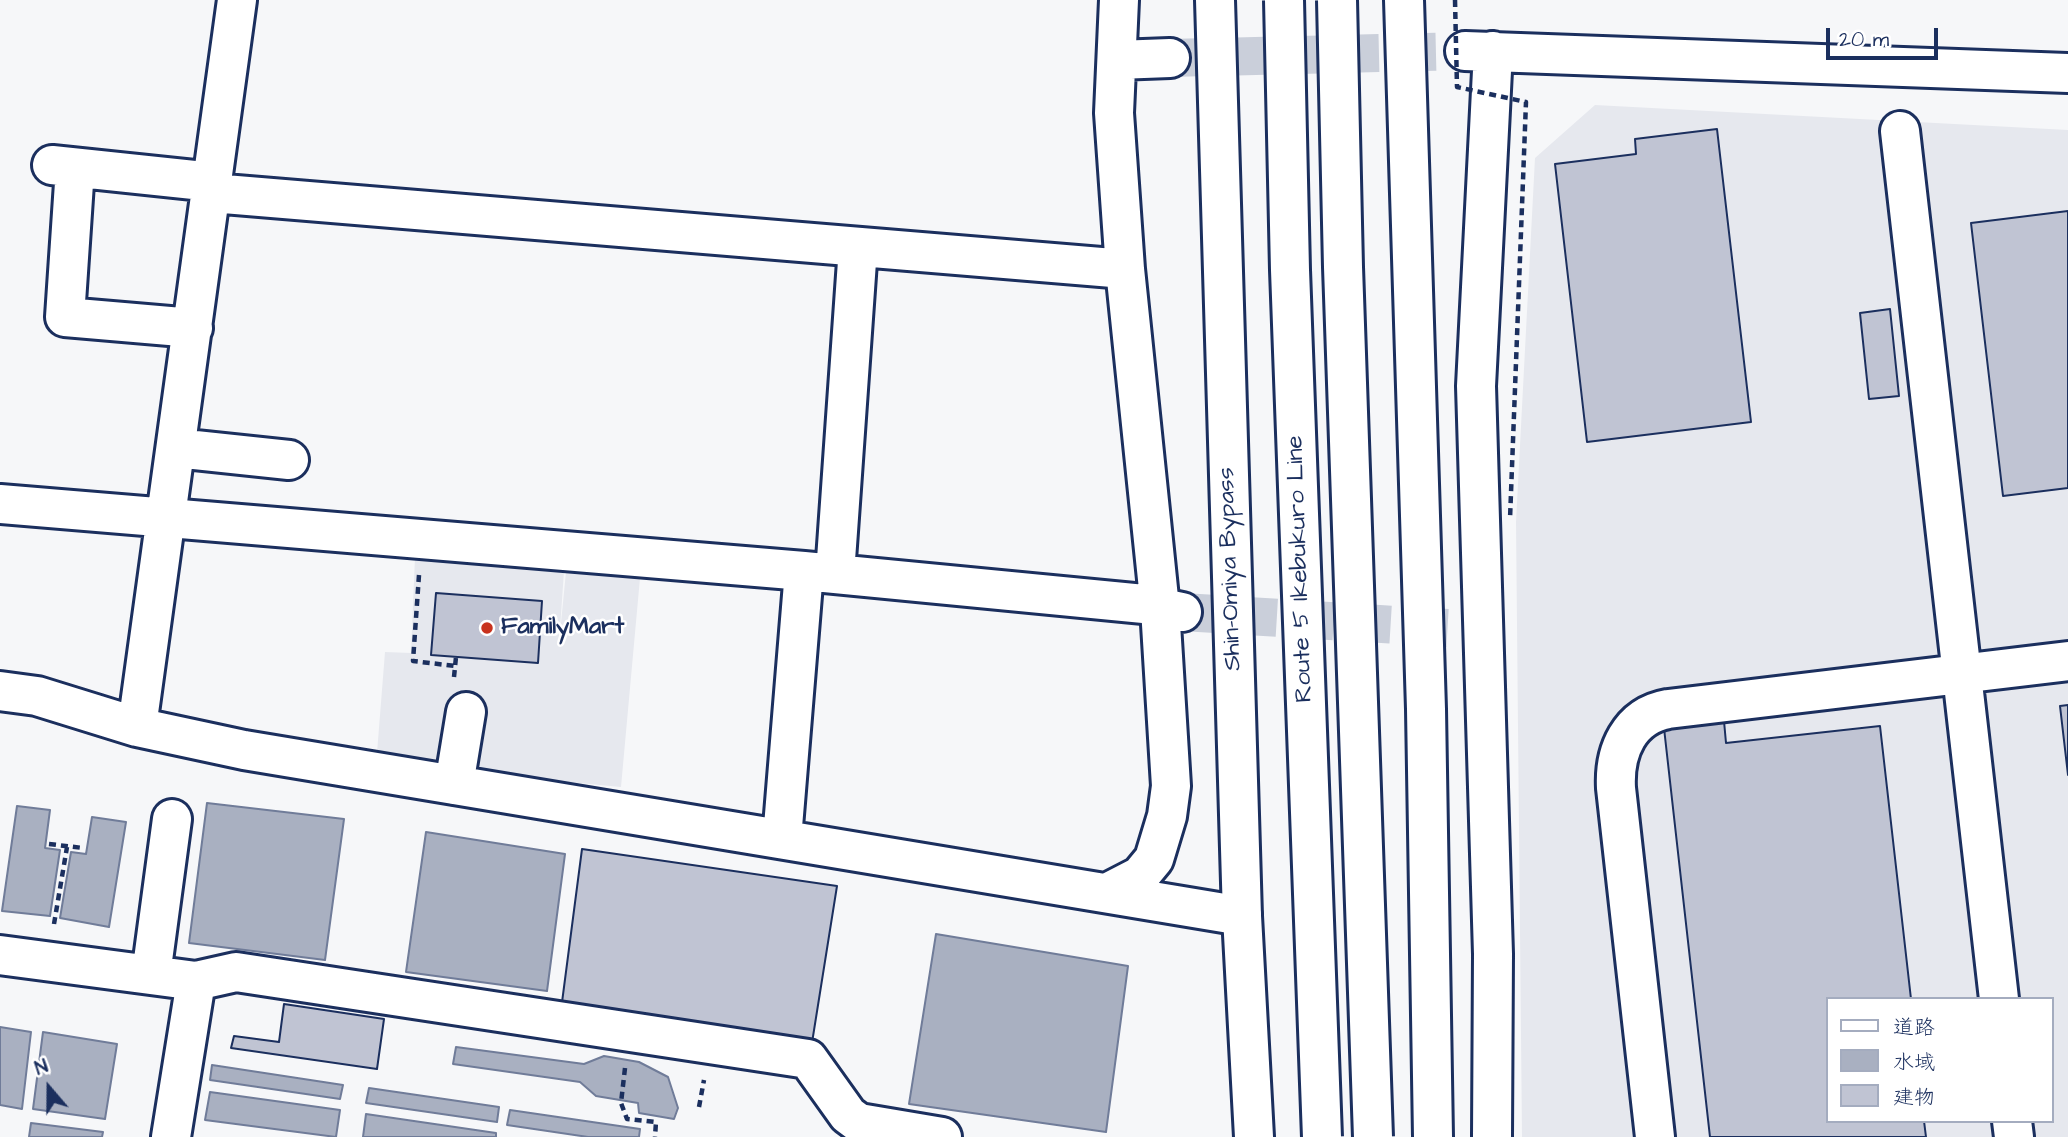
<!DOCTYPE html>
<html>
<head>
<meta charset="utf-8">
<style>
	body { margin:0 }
	#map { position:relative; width:2068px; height:1137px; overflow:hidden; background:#f6f7f9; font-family:"Architects Daughter","Klee One",sans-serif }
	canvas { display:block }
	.legend { position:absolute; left:1826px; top:997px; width:228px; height:126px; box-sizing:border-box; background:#fff; border:2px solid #a4acbf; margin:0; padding:9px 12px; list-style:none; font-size:21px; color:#1b2f5e }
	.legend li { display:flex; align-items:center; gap:14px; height:35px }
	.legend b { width:35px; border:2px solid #a4acbf }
	.north { position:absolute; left:14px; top:1053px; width:70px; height:70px; -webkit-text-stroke:5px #fff; paint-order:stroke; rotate:340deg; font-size:19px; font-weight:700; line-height:28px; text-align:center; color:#1b2f5e }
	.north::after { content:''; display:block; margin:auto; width:24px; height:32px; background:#1b2f5e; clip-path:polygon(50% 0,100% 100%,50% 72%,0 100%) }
	.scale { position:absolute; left:1826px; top:28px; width:112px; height:32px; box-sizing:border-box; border:4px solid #1b2f5e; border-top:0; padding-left:9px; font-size:21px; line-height:24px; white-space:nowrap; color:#1b2f5e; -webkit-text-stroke:5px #fff; paint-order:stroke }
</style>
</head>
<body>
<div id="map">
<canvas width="2068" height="1137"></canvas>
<ul class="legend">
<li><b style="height:9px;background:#fff"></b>道路</li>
<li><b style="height:19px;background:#a9b0c1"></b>水域</li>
<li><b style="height:19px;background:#c0c4d3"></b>建物</li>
</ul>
<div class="north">N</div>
<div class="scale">20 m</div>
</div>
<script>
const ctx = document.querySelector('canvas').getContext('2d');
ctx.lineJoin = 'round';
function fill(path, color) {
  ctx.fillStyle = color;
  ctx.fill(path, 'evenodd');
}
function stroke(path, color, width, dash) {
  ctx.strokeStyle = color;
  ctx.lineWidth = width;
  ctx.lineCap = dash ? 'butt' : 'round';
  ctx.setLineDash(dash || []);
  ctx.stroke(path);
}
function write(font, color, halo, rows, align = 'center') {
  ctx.font = font + ' "Architects Daughter",sans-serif';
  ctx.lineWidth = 5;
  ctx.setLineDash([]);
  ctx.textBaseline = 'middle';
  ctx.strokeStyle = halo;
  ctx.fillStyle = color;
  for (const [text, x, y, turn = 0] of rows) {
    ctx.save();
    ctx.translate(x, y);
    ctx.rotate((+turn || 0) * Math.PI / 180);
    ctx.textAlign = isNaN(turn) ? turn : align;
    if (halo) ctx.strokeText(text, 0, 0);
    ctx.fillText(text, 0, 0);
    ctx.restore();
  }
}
const built = new Path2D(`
	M1595 105 2068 130V1137H1522L1516 522 1535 158ZM1828 999H2052V1121H1828Z
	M415 557 564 571 559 643 566 572 640 578 621 787 547 780 377 753 385 652 411 653Z`);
const water = new Path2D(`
	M207 803 344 819 325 960 189 943Z
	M17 806 50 810 45 848 60 850 50 916 2 911Z
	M92 817 126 822 109 927 60 918 71 852 86 854Z
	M426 832 565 854 547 991 406 972Z
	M936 934 1128 966 1106 1132 909 1104Z
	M0 1027 31 1032 22 1109 0 1105Z
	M43 1032 117 1044 105 1119 33 1109Z
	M456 1047 584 1064 604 1056 639 1062 668 1077 678 1108 674 1119 639 1113 638 1103 596 1096 580 1082 453 1064Z
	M212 1065 343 1085 340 1099 210 1080Z
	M369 1088 499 1107 497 1122 366 1103Z
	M210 1092 340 1110 336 1137 205 1120Z
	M510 1110 640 1129 639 1137H588L507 1125Z
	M366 1114 496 1133V1137H363Z
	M31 1123 103 1132 102 1137H29Z`);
const building = new Path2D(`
	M1717 129 1751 422 1587 442 1555 164 1636 154 1635 139Z
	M2068 211V488L2003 496 1971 223Z
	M1890 309 1899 396 1869 399 1860 313Z
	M436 593 542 601 538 663 431 655Z
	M2068 705V775L2060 706Z
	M1724 721 1726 743 1880 726 1911 999H1828V1121H1924L1926 1137H1710L1664 728Z
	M582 849 837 886 811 1049 561 1010Z
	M284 1004 384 1019 377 1069 231 1048 234 1036 279 1042Z`);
const minorTunnel = new Path2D(`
	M1170 58 1465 51
	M1182 612 1463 629`);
const path = new Path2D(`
	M419 575 413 661 455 666
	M454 677 456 657
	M49 844 83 848
	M54 924 67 847
	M625 1068 621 1103 627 1119 656 1122 655 1137
	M699 1107 704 1080`);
const minor = new Path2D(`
	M1465 51 2068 73
	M1117 60 1170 58
	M1900 131 1999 999
	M52 165 213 182
	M75 168 65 317 193 328
	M212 193 1125 269
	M176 448 289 460
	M0 504 804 571 1144 604 1182 612
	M835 574 858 247
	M0 691 37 696 137 727 244 750 1242 916
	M137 727 237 0
	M454 785 466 712
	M782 839 804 571
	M1109 892 1140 876 1154 859 1167 816 1171 786 1160 608 1125 269 1114 113 1119 0
	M0 955 196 981 236 972 808 1059 848 1115 859 1123 942 1137
	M151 975 172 819
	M2012 1121 2014 1137
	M171 1137 196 981
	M1492 1137 1493 954 1476 386 1493 51
	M1655 1137 1616 788C1614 751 1629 716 1668 709L2068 661`);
const highway = new Path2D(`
	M1215 0 1242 916 1254 1137
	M1404 0 1426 709 1433 1137`);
const pathBridge = new Path2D(`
	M1455 0 1457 87 1526 102 1510 519`);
const highwayBridge = new Path2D(`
	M1284 0 1290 270 1322 1137
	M1337 0 1343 267 1373 1137`);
const markers = [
	[487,628,7,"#c8321e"]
];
const streetNames = [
	["Shin-Omiya Bypass",1231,569,-92],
	["Route 5 Ikebukuro Line",1301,569,-92]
];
const poiNames = [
	["FamilyMart",501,628]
];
fill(built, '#e6e8ee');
fill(water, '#a9b0c1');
stroke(water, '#707c99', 2);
fill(building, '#c0c4d3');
stroke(building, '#1b2f5e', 2);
stroke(minorTunnel, '#cacfda', 38, [38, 19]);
stroke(minor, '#1b2f5e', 44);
stroke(highway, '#1b2f5e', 44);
stroke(path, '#1b2f5e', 4.5, [7, 5]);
stroke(minor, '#fff', 38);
stroke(highway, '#fff', 38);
stroke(highwayBridge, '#1b2f5e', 44, []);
stroke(pathBridge, '#1b2f5e', 4.5, [7, 5]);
stroke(highwayBridge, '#fff', 38);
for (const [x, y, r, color] of markers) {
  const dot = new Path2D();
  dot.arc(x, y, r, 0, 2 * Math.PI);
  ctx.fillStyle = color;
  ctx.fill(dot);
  stroke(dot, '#fff', 2.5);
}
write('24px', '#1b2f5e', '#fff', streetNames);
write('bold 24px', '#1b2f5e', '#fff', poiNames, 'left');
</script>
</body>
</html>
